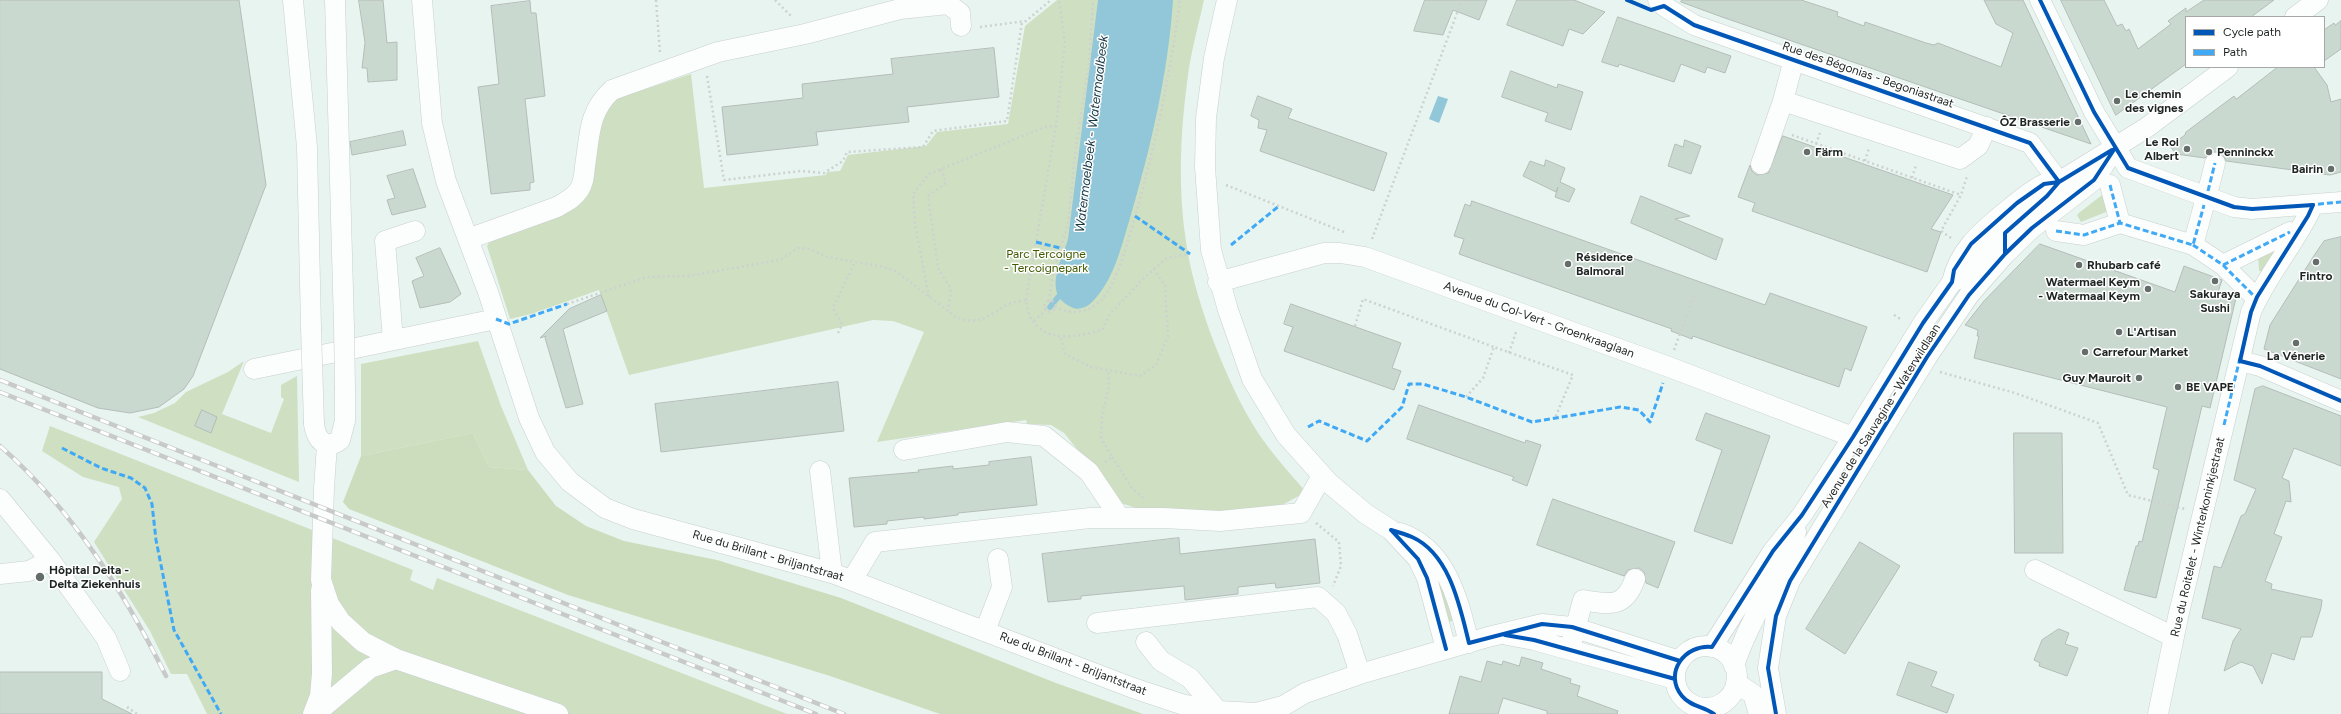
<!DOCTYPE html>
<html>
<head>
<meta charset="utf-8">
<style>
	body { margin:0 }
	#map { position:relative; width:2341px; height:714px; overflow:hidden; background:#e8f4f0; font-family:Figtree,sans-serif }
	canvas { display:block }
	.legend { position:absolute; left:2185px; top:16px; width:140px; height:52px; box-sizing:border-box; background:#fff; border:1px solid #a5a8a7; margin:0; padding:5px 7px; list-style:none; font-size:12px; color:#1e2523 }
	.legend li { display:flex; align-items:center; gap:8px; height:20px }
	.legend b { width:20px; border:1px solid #a5a8a7 }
</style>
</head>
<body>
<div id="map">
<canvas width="2341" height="714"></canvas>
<ul class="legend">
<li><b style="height:5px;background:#0057b8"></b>Cycle path</li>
<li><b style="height:5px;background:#3fa9f5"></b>Path</li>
</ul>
</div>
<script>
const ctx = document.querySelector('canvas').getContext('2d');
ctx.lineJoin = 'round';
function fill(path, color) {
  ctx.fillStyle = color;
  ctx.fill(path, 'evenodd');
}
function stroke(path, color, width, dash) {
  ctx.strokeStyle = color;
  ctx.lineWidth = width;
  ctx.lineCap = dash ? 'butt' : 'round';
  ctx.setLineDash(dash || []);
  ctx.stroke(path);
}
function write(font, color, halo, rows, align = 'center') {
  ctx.font = font + ' Figtree,sans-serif';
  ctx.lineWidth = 3;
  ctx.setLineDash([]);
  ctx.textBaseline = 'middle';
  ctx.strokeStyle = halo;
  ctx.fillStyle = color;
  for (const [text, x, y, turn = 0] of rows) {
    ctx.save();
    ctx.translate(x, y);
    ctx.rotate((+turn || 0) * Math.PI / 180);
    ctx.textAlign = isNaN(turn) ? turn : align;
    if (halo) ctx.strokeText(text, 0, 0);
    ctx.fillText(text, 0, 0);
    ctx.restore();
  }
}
const green = new Path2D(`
	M1057 0H1204C1198 27 1190 55 1187 83 1180 134 1178 191 1186 242 1194 297 1222 370 1249 418 1264 445 1286 469 1306 492L1282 505 1229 512 1142 510 1121 503 1064 433 1051 425 1027 424 1026 420 877 442 924 332 893 321 873 320 629 375 599 290 531 314 510 319 487 246 490 241 564 212C576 182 594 117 618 98L691 74 704 188 826 175 827 172 840 171 848 155 926 146 937 132 1008 124 1025 26Z
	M2106 192 2111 210 2081 222 2077 215 2080 212Z
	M2282 241 2263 274 2259 270 2258 253Z
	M478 341 501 406 528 470 489 467 473 433 361 456V364Z
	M244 361 222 414 271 433 284 399 281 397V385L297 376 299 482 138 417 154 413 175 403 186 392 228 372Z
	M50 426 413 570 410 580 433 590 437 578 787 714H207L187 674H171L150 631 94 542 122 499 119 487 83 477 42 451Z
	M1438 577 1454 620 1446 623 1435 579Z`);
const forest = new Path2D(`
	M473 433 489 467 528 470 556 506 586 526 624 541 717 560 841 598 1056 683 1143 714H940L830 676 568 595 349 509 343 502 361 456Z`);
const water = new Path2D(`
	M1098 0H1173C1168 74 1151 147 1130 218 1121 247 1114 281 1091 303 1087 307 1082 308 1077 309 1040 298 1061 263 1068 239Z
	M1438 96 1448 99 1439 123 1429 119Z`);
const stream = new Path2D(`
	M1050 307 1063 291`);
const building = new Path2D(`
	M0 0H239L266 185 193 376 184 389 159 407 130 413 98 408 0 369Z
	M359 0H383L387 43 397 42V80L368 82 367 68H362L365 43Z
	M1425 0H1487L1479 20 1453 10 1443 35 1414 31Z
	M1517 0H1574L1605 12 1583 34 1569 29 1563 46 1507 25Z
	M1682 0H1801L1838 12 1837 16 1864 26 1865 22 1926 43 1934 45 1938 43 2001 67 2013 33 1996 24 1984 0H2023L2091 144 1722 17 1681 2Z
	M2061 0H2104L2117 26 2122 24 2126 31 2129 29 2138 49 2171 24 2168 21 2186 8V12L2204 0H2274L2251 17H2186V64L2116 115Z
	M530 1 531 13H536L545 96 525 99 534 182 530 183V190L491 194 478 87 499 84 491 6Z
	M1618 17 1731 56 1725 73 1707 67 1705 73 1681 64 1674 82 1619 64 1618 67 1602 62Z
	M2341 21V49L2324 61V30L2334 23 2335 25Z
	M994 48 999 97 907 107 909 122 816 132 818 145 727 155 722 107 803 98 802 84 893 74 891 59Z
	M2278 67H2314L2327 85 2331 102 2341 99V172L2330 175 2226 161 2223 155 2217 152H2211L2205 158 2176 154 2170 146 2185 135 2186 132 2234 96 2236 99Z
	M1511 71 1557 88 1558 84 1583 92 1571 130 1545 121 1548 113 1502 97Z
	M1258 96 1292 109 1288 118 1387 153 1374 191 1260 151 1267 130 1258 128 1259 120 1251 116Z
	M403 131 406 145 352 155 350 142Z
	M1783 136 1953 195 1931 229 1941 232 1927 272 1752 211 1755 203 1738 197 1750 165 1752 171 1757 175 1768 173Z
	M1685 140 1701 146 1691 174 1668 166 1675 144 1683 147Z
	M1546 160 1565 168 1560 182 1575 189 1569 202 1555 197 1558 187 1556 192 1523 176 1530 161 1544 166Z
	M413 169 426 207 392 215 387 200 395 198 387 176Z
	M1641 196 1690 216 1675 219 1723 239 1716 260 1631 223Z
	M1472 201 1765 305 1770 293 1867 327 1851 371 1845 368 1839 387 1693 336 1692 339 1671 331 1672 329 1459 254 1464 239 1454 236 1465 204 1470 206Z
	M2341 237V379L2264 349 2270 325 2315 254 2324 241Z
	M2040 244 2175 292 2184 266 2222 280 2218 292 2236 298 2210 408 2202 406 2156 598 2124 590 2136 546H2138L2139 541 2142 542 2159 470 2153 468 2167 407 1974 358 1979 336H1977L1978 330 1965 325 1984 301Z
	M440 248 461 294 450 302 420 308 412 281 424 276 416 258Z
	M601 295 607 311 563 329 583 404 566 408 545 338 546 336 540 338 569 309Z
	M1291 304 1401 343 1392 368 1401 371 1394 390 1284 351 1293 327 1284 324Z
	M838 382 844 431 661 452 655 404Z
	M2263 386 2341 416V466L2294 448 2282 478 2289 481 2291 502 2286 501 2274 534 2282 537 2265 581 2272 584 2271 589 2322 600 2321 608 2312 637H2301L2294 660 2272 653 2262 684 2253 666 2241 662 2224 671 2233 641 2241 629 2202 618 2214 566 2221 568 2241 516 2245 514 2256 489 2234 480 2255 389Z
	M1419 405 1525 443 1526 440 1541 445 1527 486 1512 480 1514 477 1407 439Z
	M202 410 217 417 211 433 195 426Z
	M1706 413 1770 436 1732 544 1694 531 1722 450 1696 440Z
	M2014 433H2062L2063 553H2015Z
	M1031 457 1037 505 958 513V515L924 519V517L887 521V524L854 527 849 478 919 472 918 470 953 466V469L989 465V462Z
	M1553 499 1675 542 1658 588 1646 583 1644 572 1639 568 1628 570 1624 576 1537 545Z
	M1179 538 1180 554 1315 539 1320 583 1276 588 1275 583 1238 587V594L1185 600 1184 586 1081 596V599L1048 602 1042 554Z
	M1860 542 1900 566 1845 654 1806 629Z
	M2059 629 2069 633 2065 644 2078 648 2067 676 2039 666 2040 663 2034 660 2042 640Z
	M1522 657 1543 663 1541 669 1571 679 1570 683 1580 686 1577 696 1618 711 1617 714H1547V711L1503 698 1498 714H1449L1460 676 1481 682 1487 661 1502 665 1503 661 1519 666Z
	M1909 662 1937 672 1931 686 1954 695 1947 713 1897 695Z
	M0 672H102V699L132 714H0Z`);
const path = new Path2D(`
	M656 0 660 53
	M775 0 791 16
	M980 27 1026 21 1051 0
	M707 76 724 180 801 171 824 173 843 161 847 152 923 147 933 131 1007 121 1022 22
	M1792 135 1961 195
	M1816 144 1820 133
	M1865 161 1869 148
	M941 169 946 183 928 196 938 268 951 289 948 311
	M1912 178 1916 165
	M1226 185 1344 232
	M1951 238 1941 231 1961 195 1967 176
	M1372 239 1462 0
	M929 297 915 225 913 194 929 174 1045 127 1056 126
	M1026 300 1056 126 1065 42 1059 0
	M1044.5 306a5.5 5.5 0 1 1 11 0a5.5 5.5 0 1 1-11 0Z
	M1049 301 1053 273 1068 225 1076 146 1089 65 1093 0
	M567 304 647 277 688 276 780 260 798 248 810 249 827 257 884 267 897 272 957 318C982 325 987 316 1007 305 1012 302 1020 301 1026 300 1027 306 1028 313 1031 318 1047 345 1078 336 1102 330L1110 314 1145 277 1167 258 1190 254
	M1055 306C1071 317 1091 312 1103 298 1115 285 1126 248 1131 231 1153 156 1170 78 1180 0
	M1894 315 1902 320
	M1034 321 1046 310
	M1355 326 1363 299 1494 347
	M838 333 842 324 833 308 855 262
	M1061 338 1065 354 1091 367 1140 376 1156 365 1168 336 1165 286 1154 269
	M1674 350 1694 295 1700 297
	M1509 353 1516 332
	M1940 372 2015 393 2098 423 2128 495 2185 509
	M1466 397 1483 378 1494 347 1573 375 1555 418
	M1112 457 1132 488 1143 498
	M1105 462 1112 457 1101 438 1102 417 1109 386 1108 371
	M1316 523 1339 542 1341 566 1333 586
	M127 707 137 714`);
const minor = new Path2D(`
	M293 0 307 147 311 328
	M335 0 344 326
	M422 0 432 123 446 181 488 292 529 418 545 452 570 482 605 508 633 519 832 573 1133 688 1181 704 1218 711 1256 713 1283 706 1305 693 1360 674 1488 637 1542 624 1572 627 1680 661
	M1227 0 1214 58 1206 118 1205 167 1211 250 1228 310 1252 379 1286 435 1329 483 1366 514 1391 530 1418 559 1427 578 1446 649
	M1658 0 1664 6 1694 25 2030 143 2059 182
	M2040 0 2094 112 2128 168 2234 207 2252 209 2341 202
	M2295 17 2318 0
	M1794 59 1783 101 1960 159 1978 146 1987 127
	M1761 164 1783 101
	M2110 185 2120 223
	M2208 191 2215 163
	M2056 231 2084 235 2120 223 2193 245 2204 205
	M468 239 557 207C565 202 574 198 579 190 584 183 584 174 585 166 590 135 588 112 612 90L718 52 805 34 900 9 948 4 960 13 961 26
	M2193 245 2223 265 2254 296
	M2223 265 2290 232
	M1218 282 1324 253H1340L1365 257 1669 367 1853 437
	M1952 282C1955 268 1962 255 1971 244 1981 231 2031 189 2045 184
	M393 340 385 241 415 231
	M2240 361 2260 366 2341 401
	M254 369 496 319
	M314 424C316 439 325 451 340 440L345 421V388
	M327 445 324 488 321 580 329 604 341 622 363 642 396 659
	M904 450 1007 432 1044 436 1089 472 1120 518
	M820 471 832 573
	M0 499 50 560 29 571 0 574
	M1400 533C1447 549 1458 600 1469 643
	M50 560 106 638 120 671
	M2035 570 2174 637
	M852 580 875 542 1090 518H1163L1220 521 1301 513 1322 476
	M1097 623 1318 597 1336 613 1347 634 1360 674
	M985 631 1002 587 998 559
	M1507 635 1534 640 1675 679
	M1572 641 1583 600C1610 605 1625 608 1635 579
	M1146 642 1161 661 1190 678 1218 711
	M1675 677a31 31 0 1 1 62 0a31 31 0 1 1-62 0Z
	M1712 647 1773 551 1802 515 1853 437 1923 323 1952 282 1965 276 2005 233 2047 196 2059 182 2146 128 2228 67
	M1734 666C1749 619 1779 578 1796 532
	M1736 683 1753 694 1759 714
	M313 714 320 696 322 673 321 590
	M315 714 370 668 396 659 558 714
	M1776 714 1768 668 1776 616 1790 581 1927 357 1969 295 2005 254 2032 228 2094 180 2112 153
	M2158 714 2178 617 2251 312C2267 274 2296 243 2313 205`);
const rail = new Path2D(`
	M0 380 844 714
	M0 392 816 714
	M0 446C72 509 124 592 166 676`);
const minorBridge = new Path2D(`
	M344 326 345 388
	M311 328 314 424`);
const quiet = new Path2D(`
	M2110 185 2120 223
	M2208 191 2215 163
	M2309 205 2341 202
	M1135 216 1190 254
	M2056 231 2084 235 2120 223 2193 245 2204 205
	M1036 242 1060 248
	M1231 245 1279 206
	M2193 245 2223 265 2254 296
	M2223 265 2290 232
	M496 319 509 324 567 304
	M2224 425 2240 358
	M1308 427 1319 421 1367 441 1402 407 1409 384H1423L1466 397 1532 422 1620 407 1639 410 1650 422 1663 383
	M62 448 101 468 131 478 145 488 152 504 156 540 174 630 221 714`);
const cycleway = new Path2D(`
	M1627 0 1651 10 1664 6 1694 25 2030 143 2059 182
	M2040 0 2094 112 2128 168 2234 207 2252 209 2313 205 2308 216 2257 297 2251 312 2240 361 2260 366 2341 401
	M2005 254V233L2047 196 2059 182 2112 150
	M1391 530C1398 532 1405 534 1412 537 1450 554 1460 607 1469 643L1542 624 1572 627 1680 661
	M1392 531 1418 559 1427 578 1446 649
	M1505 635 1534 640 1675 679
	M1714 714C1704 706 1691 707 1682 696 1663 673 1685 644 1712 647L1773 551 1802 515 1853 437 1923 323 1952 282 1954 270 1971 244 2017 203 2044 184 2059 182
	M1776 714 1768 668 1776 616 1790 581 1927 357 1969 295 2005 254 2032 228 2094 180 2115 148`);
const markers = [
	[2117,101,4,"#656d6b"],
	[2078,122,4,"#656d6b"],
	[2187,149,4,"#656d6b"],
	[1807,152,4,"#656d6b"],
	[2209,152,4,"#656d6b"],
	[2331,169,4,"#656d6b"],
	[2316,262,4,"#656d6b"],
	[1568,264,4,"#656d6b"],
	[2079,265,4,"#656d6b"],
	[2215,281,4,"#656d6b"],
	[2148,289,4,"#656d6b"],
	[2119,332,4,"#656d6b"],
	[2296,343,4,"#656d6b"],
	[2085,352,4,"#656d6b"],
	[2139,378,4,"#656d6b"],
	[2178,387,4,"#656d6b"],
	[40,577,5,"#656d6b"]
];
const streetNames = [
	["Rue des Bégonias - Begoniastraat",1868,75,19],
	["Avenue du Col-Vert - Groenkraaglaan",1539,320,20],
	["Avenue de la Sauvagine - Waterwildlaan",1881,416,-58],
	["Rue du Roitelet - Winterkoninkjestraat",2198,537,-77],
	["Rue du Brillant - Briljantstraat",768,556,16],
	["Rue du Brillant - Briljantstraat",1073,664,21]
];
const poiNames = [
	["Le chemin",2125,94],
	["des vignes",2125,108],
	["ÔZ Brasserie",2070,122,"right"],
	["Le Roi",2179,142,"right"],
	["Albert",2179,156,"right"],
	["Färm",1815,152],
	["Penninckx",2217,152],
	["Bairin",2323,169,"right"],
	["Résidence",1576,257],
	["Balmoral",1576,271],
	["Rhubarb café",2087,265],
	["Fintro",2316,276,"center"],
	["Watermael Keym",2140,282,"right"],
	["- Watermaal Keym",2140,296,"right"],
	["Sakuraya",2215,294,"center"],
	["Sushi",2215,308,"center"],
	["L'Artisan",2127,332],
	["Carrefour Market",2093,352],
	["La Vénerie",2296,356,"center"],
	["Guy Mauroit",2131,378,"right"],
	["BE VAPE",2186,387],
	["Hôpital Delta -",49,570],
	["Delta Ziekenhuis",49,584]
];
const parkNames = [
	["Parc Tercoigne",1046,254],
	["- Tercoignepark",1046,268]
];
const waterNames = [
	["Watermaelbeek - Watermaalbeek",1092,134,-83]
];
fill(green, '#cedfc2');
fill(forest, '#cbddbc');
fill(water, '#92c7d9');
stroke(stream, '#92c7d9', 5.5);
fill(building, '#cad9d0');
stroke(building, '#b4bcb8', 1);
stroke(minor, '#c8d0ce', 21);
stroke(path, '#cdd1cf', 2.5, [2, 3]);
stroke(minor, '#fcfdfd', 20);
stroke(rail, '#c7cac9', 4.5);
stroke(rail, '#fff', 3, [9]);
stroke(minorBridge, '#c8d0ce', 21, []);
stroke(minorBridge, '#fcfdfd', 20);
stroke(quiet, '#3fa9f5', 3, [6, 3]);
stroke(cycleway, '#0057b8', 4);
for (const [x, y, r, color] of markers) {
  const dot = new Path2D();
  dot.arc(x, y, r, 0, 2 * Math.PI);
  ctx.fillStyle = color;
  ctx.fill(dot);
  stroke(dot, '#fff', 1.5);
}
write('12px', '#1e2523', '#fff', streetNames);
write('bold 12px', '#1e2523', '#fff', poiNames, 'left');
write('12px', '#405a00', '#fff', parkNames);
write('italic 13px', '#163844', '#fff', waterNames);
</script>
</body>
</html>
